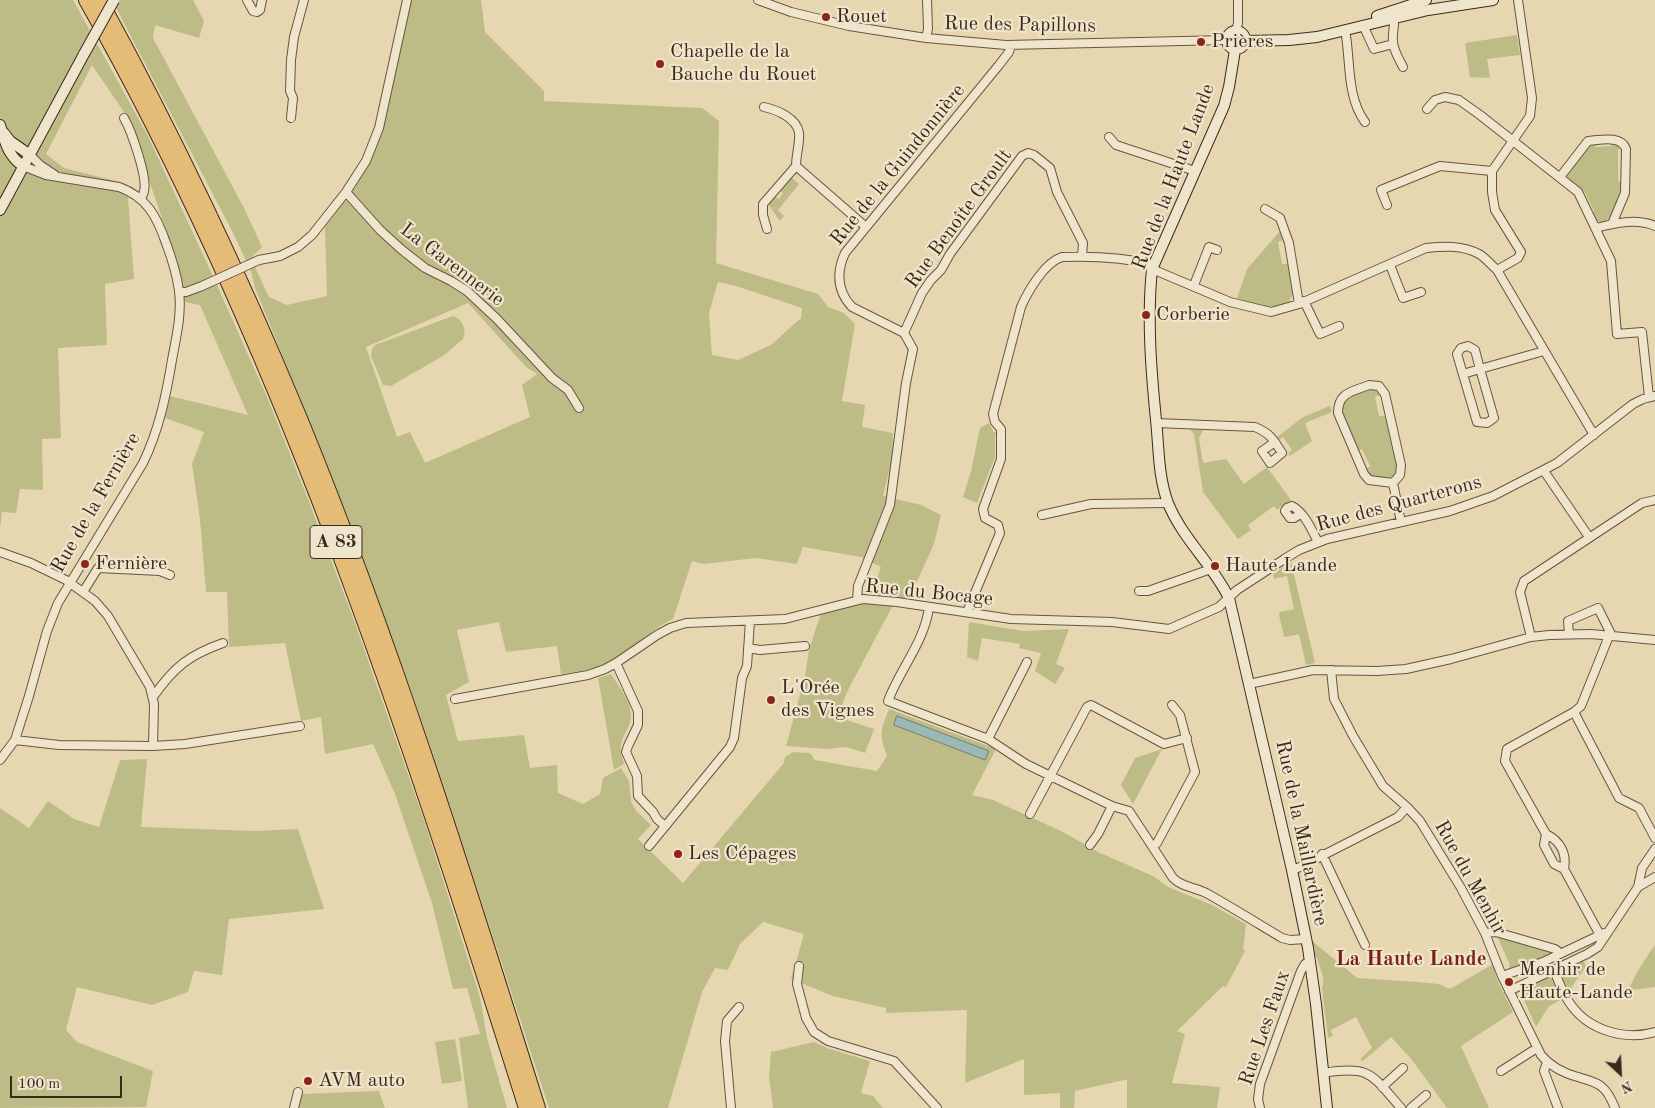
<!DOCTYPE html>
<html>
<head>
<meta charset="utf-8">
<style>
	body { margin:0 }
	#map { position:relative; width:1655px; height:1108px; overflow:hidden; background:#e7d7b1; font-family:"Old Standard TT",serif }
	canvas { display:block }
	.north { position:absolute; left:1595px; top:1048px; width:50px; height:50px; -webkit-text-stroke:4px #efe5cc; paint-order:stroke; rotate:155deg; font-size:14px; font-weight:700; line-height:20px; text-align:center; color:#3d291c }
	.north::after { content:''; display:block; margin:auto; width:18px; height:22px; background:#3d291c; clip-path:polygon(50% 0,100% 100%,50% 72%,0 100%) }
	.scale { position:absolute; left:10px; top:1076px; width:112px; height:22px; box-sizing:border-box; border:2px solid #3d291c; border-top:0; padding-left:6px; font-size:15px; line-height:18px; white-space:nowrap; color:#3d291c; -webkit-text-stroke:4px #efe5cc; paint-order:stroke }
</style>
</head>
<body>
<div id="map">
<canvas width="1655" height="1108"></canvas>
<div class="north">N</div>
<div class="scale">100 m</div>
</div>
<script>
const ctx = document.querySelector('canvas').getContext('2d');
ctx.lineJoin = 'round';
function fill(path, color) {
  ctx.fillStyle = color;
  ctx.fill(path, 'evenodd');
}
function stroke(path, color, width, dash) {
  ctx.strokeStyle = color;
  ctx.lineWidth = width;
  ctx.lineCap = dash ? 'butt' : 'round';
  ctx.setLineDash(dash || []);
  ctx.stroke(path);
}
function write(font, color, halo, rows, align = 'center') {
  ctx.font = font + ' "Old Standard TT",serif';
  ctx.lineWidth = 4.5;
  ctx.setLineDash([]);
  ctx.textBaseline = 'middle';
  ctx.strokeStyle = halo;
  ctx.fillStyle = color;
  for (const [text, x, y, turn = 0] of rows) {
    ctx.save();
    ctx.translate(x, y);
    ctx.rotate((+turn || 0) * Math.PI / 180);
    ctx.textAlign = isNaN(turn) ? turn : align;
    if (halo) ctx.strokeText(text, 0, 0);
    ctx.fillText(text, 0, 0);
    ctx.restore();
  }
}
const green = new Path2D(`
	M0 0H73L148 136 217 285 267 397 308 499 355 623 424 820 480 997 487 1038 507 1108H468L459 1038 480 1034 467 988 453 989 432 903 395 794 373 744 325 754 321 717 301 721 285 643 229 647 227 592H206L200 519 192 464 204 432 165 418 170 396 248 415 200 305 185 302 177 263 128 118 92 65 46 154 64 168 127 184 134 279 105 284 107 345 58 348 61 438 42 439 43 490 20 489 16 513 2 512 0 528Z
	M112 0H193L204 21 199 38 155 25 153 38 244 208 262 247 253 256 256 269 269 297 287 305 327 296 325 227 355 188 379 140 411 0H481L485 32 544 91V101L702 108 719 121 716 263 818 294 828 307 844 313 855 324 842 401 865 405 862 427 893 433 892 459 883 496 921 505 941 515 934 544 908 601 884 599 875 593 877 579 881 567 861 557 803 547 797 564 756 558 704 564 692 561 673 619C647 631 628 655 602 665 590 670 574 672 561 674L557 646 506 652 499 622 457 630 469 682 446 695 458 741 524 735 530 768 557 765 558 793 583 804 600 794 603 778 621 768 629 781 631 801 636 811 651 825 638 839 683 883 784 763 785 757 793 752 810 753 815 760 877 771 887 756C879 733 880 732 889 709L996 749 972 795 993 800 1063 832 1098 852 1153 876 1168 887 1212 905 1246 924 1243 950 1245 951 1226 987 1223 986 1177 1031 1185 1034 1172 1083 1220 1087 1217 1108H1127V1080H1124L1075 1091 1074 1108H1060V1093L1024 1095V1059L965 1083 967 1010 886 1013V1008L833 996 791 979 804 934 763 922 740 944 728 970 715 968 702 992 668 1108H549L435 759 404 671 310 423 255 288 251 271 232 231ZM718 282 736 286 802 308 801 318 771 345 738 360 712 355 709 313ZM468 303 526 367 537 374 522 385 530 417 425 463 410 432 397 437 366 347Z
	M1517 35 1520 55 1487 59 1490 78 1470 77 1465 43Z
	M1595 143 1596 147 1611 146 1612 143H1618L1621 148 1618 150V181H1622C1620 196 1615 208 1607 221L1600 222 1595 220 1592 214 1594 211 1584 191H1581L1566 178V174L1587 145Z
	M791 177 799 184 778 210 784 216 780 221 768 204 775 196 779 199 783 193 779 190Z
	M1280 231 1283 240 1278 242 1282 264H1288L1293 294 1287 305C1268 309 1254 305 1237 298L1247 269Z
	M453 316C463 319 467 330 463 339L443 356 408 376 391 386 383 385 371 356 372 349 375 345Z
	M1374 388 1382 394 1375 397 1379 416H1387L1399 469 1397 475C1389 479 1379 479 1370 477L1366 470 1370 466 1362 449 1357 451 1341 409C1343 396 1363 390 1374 388Z
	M1330 406 1332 412 1305 423 1312 441 1290 456 1288 453 1292 450 1283 437 1278 440 1276 438 1303 417Z
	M989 423 993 431 998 435H995V457L977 503 963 497 971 471 980 428Z
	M1190 429 1203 430 1199 438 1203 463 1226 459 1244 484 1267 467 1291 500 1277 510 1274 506 1248 525 1251 530 1238 539 1203 492 1194 434Z
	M1291 562 1315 663 1306 665 1299 634 1286 637 1284 636 1279 615 1280 612 1294 609 1287 576 1274 579 1273 574Z
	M861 603 893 605 847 692 838 717 874 729 865 753 846 747 826 749 786 746 805 676 809 650 821 613Z
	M969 622 1023 631 1069 629 1056 664 1065 668 1055 684 1035 671 1041 653 1019 648 1020 644 982 638 978 661 967 657Z
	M611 674C619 687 631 701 631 716 631 725 626 730 623 738 619 747 621 755 624 764L614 770 598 678Z
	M1162 749 1133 804 1121 785 1135 758Z
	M147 759 141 827 255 831 298 829 324 909 229 919 222 975 194 971 188 992 152 1005 77 987 66 1030 77 1042 153 1071 146 1107 0 1108V808L29 828 48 801 74 819 99 827 120 760Z
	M1497 936 1553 953V954L1510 971 1509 963Z
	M1311 940 1357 978 1418 982 1439 984 1450 989 1493 964 1497 980 1513 1012 1461 1046 1489 1108H1447L1412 1060 1391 1037 1363 1061 1360 1059 1372 1048 1356 1017 1331 1030 1333 1036 1328 1038 1322 988C1326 977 1319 968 1317 957H1313Z
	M1655 945V987L1632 990 1630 986C1637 972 1645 958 1655 945Z
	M1583 960 1586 966 1567 994C1556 969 1560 970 1583 960Z
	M1547 977 1554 979 1562 996 1560 998 1561 1000 1549 1006 1536 1027 1519 989Z
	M455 1039 462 1081 442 1084 435 1042Z
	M814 1042 827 1048 870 1061 861 1093 873 1096 883 1108H773L769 1076 771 1052Z
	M379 1091 385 1108H290L303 1094Z`);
const water = new Path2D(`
	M897 716 989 751 985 760 894 725Z`);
const street = new Path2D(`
	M247 0 253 11 257 12 260 10 262 0
	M758 0 791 12 849 26 926 38 1006 45 1227 40
	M1394 17C1395 26 1392 33 1393 41 1393 50 1399 59 1403 67
	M1363 25 1374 49 1393 44
	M1345 30C1351 60 1346 96 1365 122
	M1236 31 1238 23V0
	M926 38 928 29 927 0
	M764 107C777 110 797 118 799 133 800 143 796 155 796 166L866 227
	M1427 109 1435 100 1445 97 1459 100 1480 115 1578 192 1611 261 1617 334 1642 332 1649 397
	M124 118C131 130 148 178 144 191 144 194 142 196 141 199
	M291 118 293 98 290 91 291 60 294 37 304 0
	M1109 137 1116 145 1195 171
	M30 155 40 165 55 175
	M1560 177 1588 141C1601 140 1621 135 1626 149L1625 193 1612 224
	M346 192 380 230 402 250 425 268 451 281 467 291 497 319 552 378 568 390 579 408
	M1387 205 1381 190 1440 166 1492 171
	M1265 209 1280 218 1289 243 1299 304
	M1596 228C1615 223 1637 218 1655 226
	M767 229 763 215V204L796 166
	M259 260 280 256 298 247 312 235 346 192 366 161 379 128 407 0
	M1390 265 1403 298 1421 292
	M1152 269 1230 302 1271 312 1299 304 1426 248C1444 246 1462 245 1479 254 1485 257 1491 265 1497 270L1594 435
	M1497 270 1518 258 1521 252 1495 210 1492 192V171L1530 116 1532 98 1518 0
	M1194 285 1209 247 1217 250
	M179 292H186L202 286
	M1304 301 1320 334 1339 326
	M904 333 922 293 931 280 941 270 950 254 1022 156 1028 153 1034 155 1050 168 1057 192 1083 243 1082 256
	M1463 374 1480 369 1475 350 1468 346 1461 348 1457 354 1477 422 1487 423 1494 418 1480 369 1544 351
	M1369 385 1379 386 1385 394 1401 465 1400 475 1393 483 1369 480 1364 474 1338 413C1338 392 1352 392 1369 385Z
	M1156 423 1255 427C1271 434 1273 439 1282 453L1270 463 1262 451 1275 442
	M1544 471 1589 537
	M1393 483 1401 522
	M1300 514 1294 518H1290L1285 511 1287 508 1292 506C1304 512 1312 530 1318 542
	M1042 515 1091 504 1168 503
	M0 552 31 563 66 580 95 601 108 616 150 687 154 704 153 746
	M1139 591H1148L1211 569
	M83 592 98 568 160 571 170 575
	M857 600 858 586 890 505 906 383 913 349 904 333 852 307C837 291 836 273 845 253L999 65 1009 52 1011 45
	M929 607C925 641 900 669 888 701L988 739 1027 662
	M967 612 1000 533 998 525 985 518 983 509 1001 459V429L995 422 993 414 1021 307C1028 291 1045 262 1062 257 1094 256 1123 257 1154 265
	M1569 634 1568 621 1598 608 1612 636
	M1531 637 1520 592 1524 581 1642 503 1655 500
	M748 648 760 650 805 646
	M616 663 638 711V725L628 746 626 752 637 776 638 796 653 812 657 819 665 826
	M1331 670 1334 699 1353 736 1383 786 1407 807 1420 821 1461 888 1485 933 1502 976 1541 1055C1551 1067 1563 1073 1578 1077 1586 1080 1596 1081 1603 1088 1609 1093 1612 1101 1615 1108
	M1249 684 1313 670 1377 671 1406 669 1451 659 1531 637 1549 635 1591 634 1655 640
	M153 697C174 667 189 655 223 643
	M455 699 588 675 605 669 616 663 657 635 670 628 686 623 785 619 863 599 897 602 1011 619 1112 622 1169 629 1219 607 1237 590 1286 558 1299 550 1327 539 1450 511 1493 496 1557 463 1633 404 1643 399 1655 396
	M1574 712 1619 798 1639 808 1655 838
	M988 739 1026 764 1112 806 1129 811 1173 878C1183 888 1196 887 1208 894 1233 908 1257 923 1282 938L1290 940 1306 939
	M15 740 59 745 153 746 185 744 300 726
	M0 760 15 740 29 696 47 631 58 603 143 463C159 430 166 396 172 360 176 338 182 314 179 291 177 275 172 259 166 243 157 217 147 197 119 187L46 175 23 166
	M1030 814 1087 707 1091 705 1164 744 1187 738
	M1546 834 1505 761 1507 749 1574 712 1581 706 1609 636
	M1090 845 1098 834 1112 806
	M649 846 730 747 734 738 742 678 747 666 750 621
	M1153 846 1157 843 1195 772 1180 715 1172 705
	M1322 854 1365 945
	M1564 869C1567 853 1560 841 1546 834L1544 845 1554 864 1564 869 1600 935
	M1292 870 1300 867 1398 817 1407 807
	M1638 887 1642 868 1655 849
	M1485 933 1496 932 1555 949 1560 953
	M799 966 797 984 806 1018 814 1032 828 1041 894 1061 937 1108
	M1554 970C1558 980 1562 992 1569 1002 1587 1030 1624 1041 1655 1032
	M1502 976 1543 962 1604 933
	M1509 991 1587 954 1598 947 1638 887 1655 877
	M1547 1062 1544 1071 1558 1108
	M1501 1071 1537 1048
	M1324 1073C1371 1065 1372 1075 1401 1108
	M1382 1087 1403 1068
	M294 1108 298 1092
	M731 1108 725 1041 727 1021 739 1007
	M1260 1108 1258 1099 1260 1084 1301 971 1305 964 1310 962
	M1411 1108 1426 1095`);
const secondary = new Path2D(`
	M1377 16 1426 0
	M1227 40a9 9 0 1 1 18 0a9 9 0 1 1-18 0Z
	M1246 41 1289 40 1317 37 1428 10 1493 0
	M1235 50 1229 87 1224 106 1152 269C1147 318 1151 370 1156 420 1159 448 1158 476 1168 503 1182 538 1213 565 1229 598L1292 870 1308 948 1316 1004 1327 1108
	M0 125C5 142 8 156 23 166
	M4 133 10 141 30 155
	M0 210 84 54`);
const highway = new Path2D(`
	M86 0C283 348 406 728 526 1108
	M100 0C174 135 240 274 299 416 392 642 465 875 538 1108`);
const streetBridge = new Path2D(`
	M202 286 259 260`);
const secondaryBridge = new Path2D(`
	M84 54 114 0`);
const markers = [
	[826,17,5,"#8f2418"],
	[1201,42,5,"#8f2418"],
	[660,64,5,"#8f2418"],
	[1146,315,5,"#8f2418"],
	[85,564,5,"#8f2418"],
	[1215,566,5,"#8f2418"],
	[771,700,5,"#8f2418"],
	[678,854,5,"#8f2418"],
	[1509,982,5,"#8f2418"],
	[308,1081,5,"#8f2418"]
];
const shields = [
	[336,542,52]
];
const shieldNames = [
	["A 83",336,542]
];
const poiNames = [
	["Rouet",836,17],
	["Prières",1211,42],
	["Chapelle de la",670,52],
	["Bauche du Rouet",670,75],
	["Corberie",1156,315],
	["Fernière",95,564],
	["Haute Lande",1225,566],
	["L'Orée",781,688],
	["des Vignes",781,711],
	["Les Cépages",688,854],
	["Menhir de",1519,970],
	["Haute-Lande",1519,993],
	["AVM auto",318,1081]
];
const streetNames = [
	["Rue des Papillons",1020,25,1],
	["Rue de la Guindonnière",898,165,-51],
	["Rue de la Haute Lande",1174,177,-69],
	["Rue Benoîte Groult",959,219,-54],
	["La Garennerie",452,265,37],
	["Rue de la Fernière",96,503,-60],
	["Rue des Quarterons",1399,504,-15],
	["Rue du Bocage",929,593,6],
	["Rue de la Maillardière",1301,833,78],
	["Rue du Menhir",1470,878,61],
	["Rue Les Faux",1265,1028,-71]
];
const neighbourhoodNames = [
	["La Haute Lande",1411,959]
];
fill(green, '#bdbc87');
fill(water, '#9bb7b6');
stroke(water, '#757e78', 1);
stroke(street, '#685441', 10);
stroke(secondary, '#3d291c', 12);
stroke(highway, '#3d291c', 16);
stroke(street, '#efe5cc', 8);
stroke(secondary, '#efe5cc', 10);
stroke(highway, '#e4bc78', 14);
stroke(streetBridge, '#685441', 10, []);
stroke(secondaryBridge, '#3d291c', 12, []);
stroke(streetBridge, '#efe5cc', 8);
stroke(secondaryBridge, '#efe5cc', 10);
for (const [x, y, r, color] of markers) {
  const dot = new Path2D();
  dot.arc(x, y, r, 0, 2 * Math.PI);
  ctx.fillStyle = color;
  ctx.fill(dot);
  stroke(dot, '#efe5cc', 2);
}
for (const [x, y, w] of shields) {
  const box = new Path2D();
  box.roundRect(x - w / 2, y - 16.5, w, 33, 4);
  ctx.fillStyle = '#efe5cc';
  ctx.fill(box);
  stroke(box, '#3d291c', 1);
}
write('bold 19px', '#3d291c', null, shieldNames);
write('20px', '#3d291c', '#efe5cc', poiNames, 'left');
write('20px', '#3d291c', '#efe5cc', streetNames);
write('bold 21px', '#7a1f14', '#efe5cc', neighbourhoodNames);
</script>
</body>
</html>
